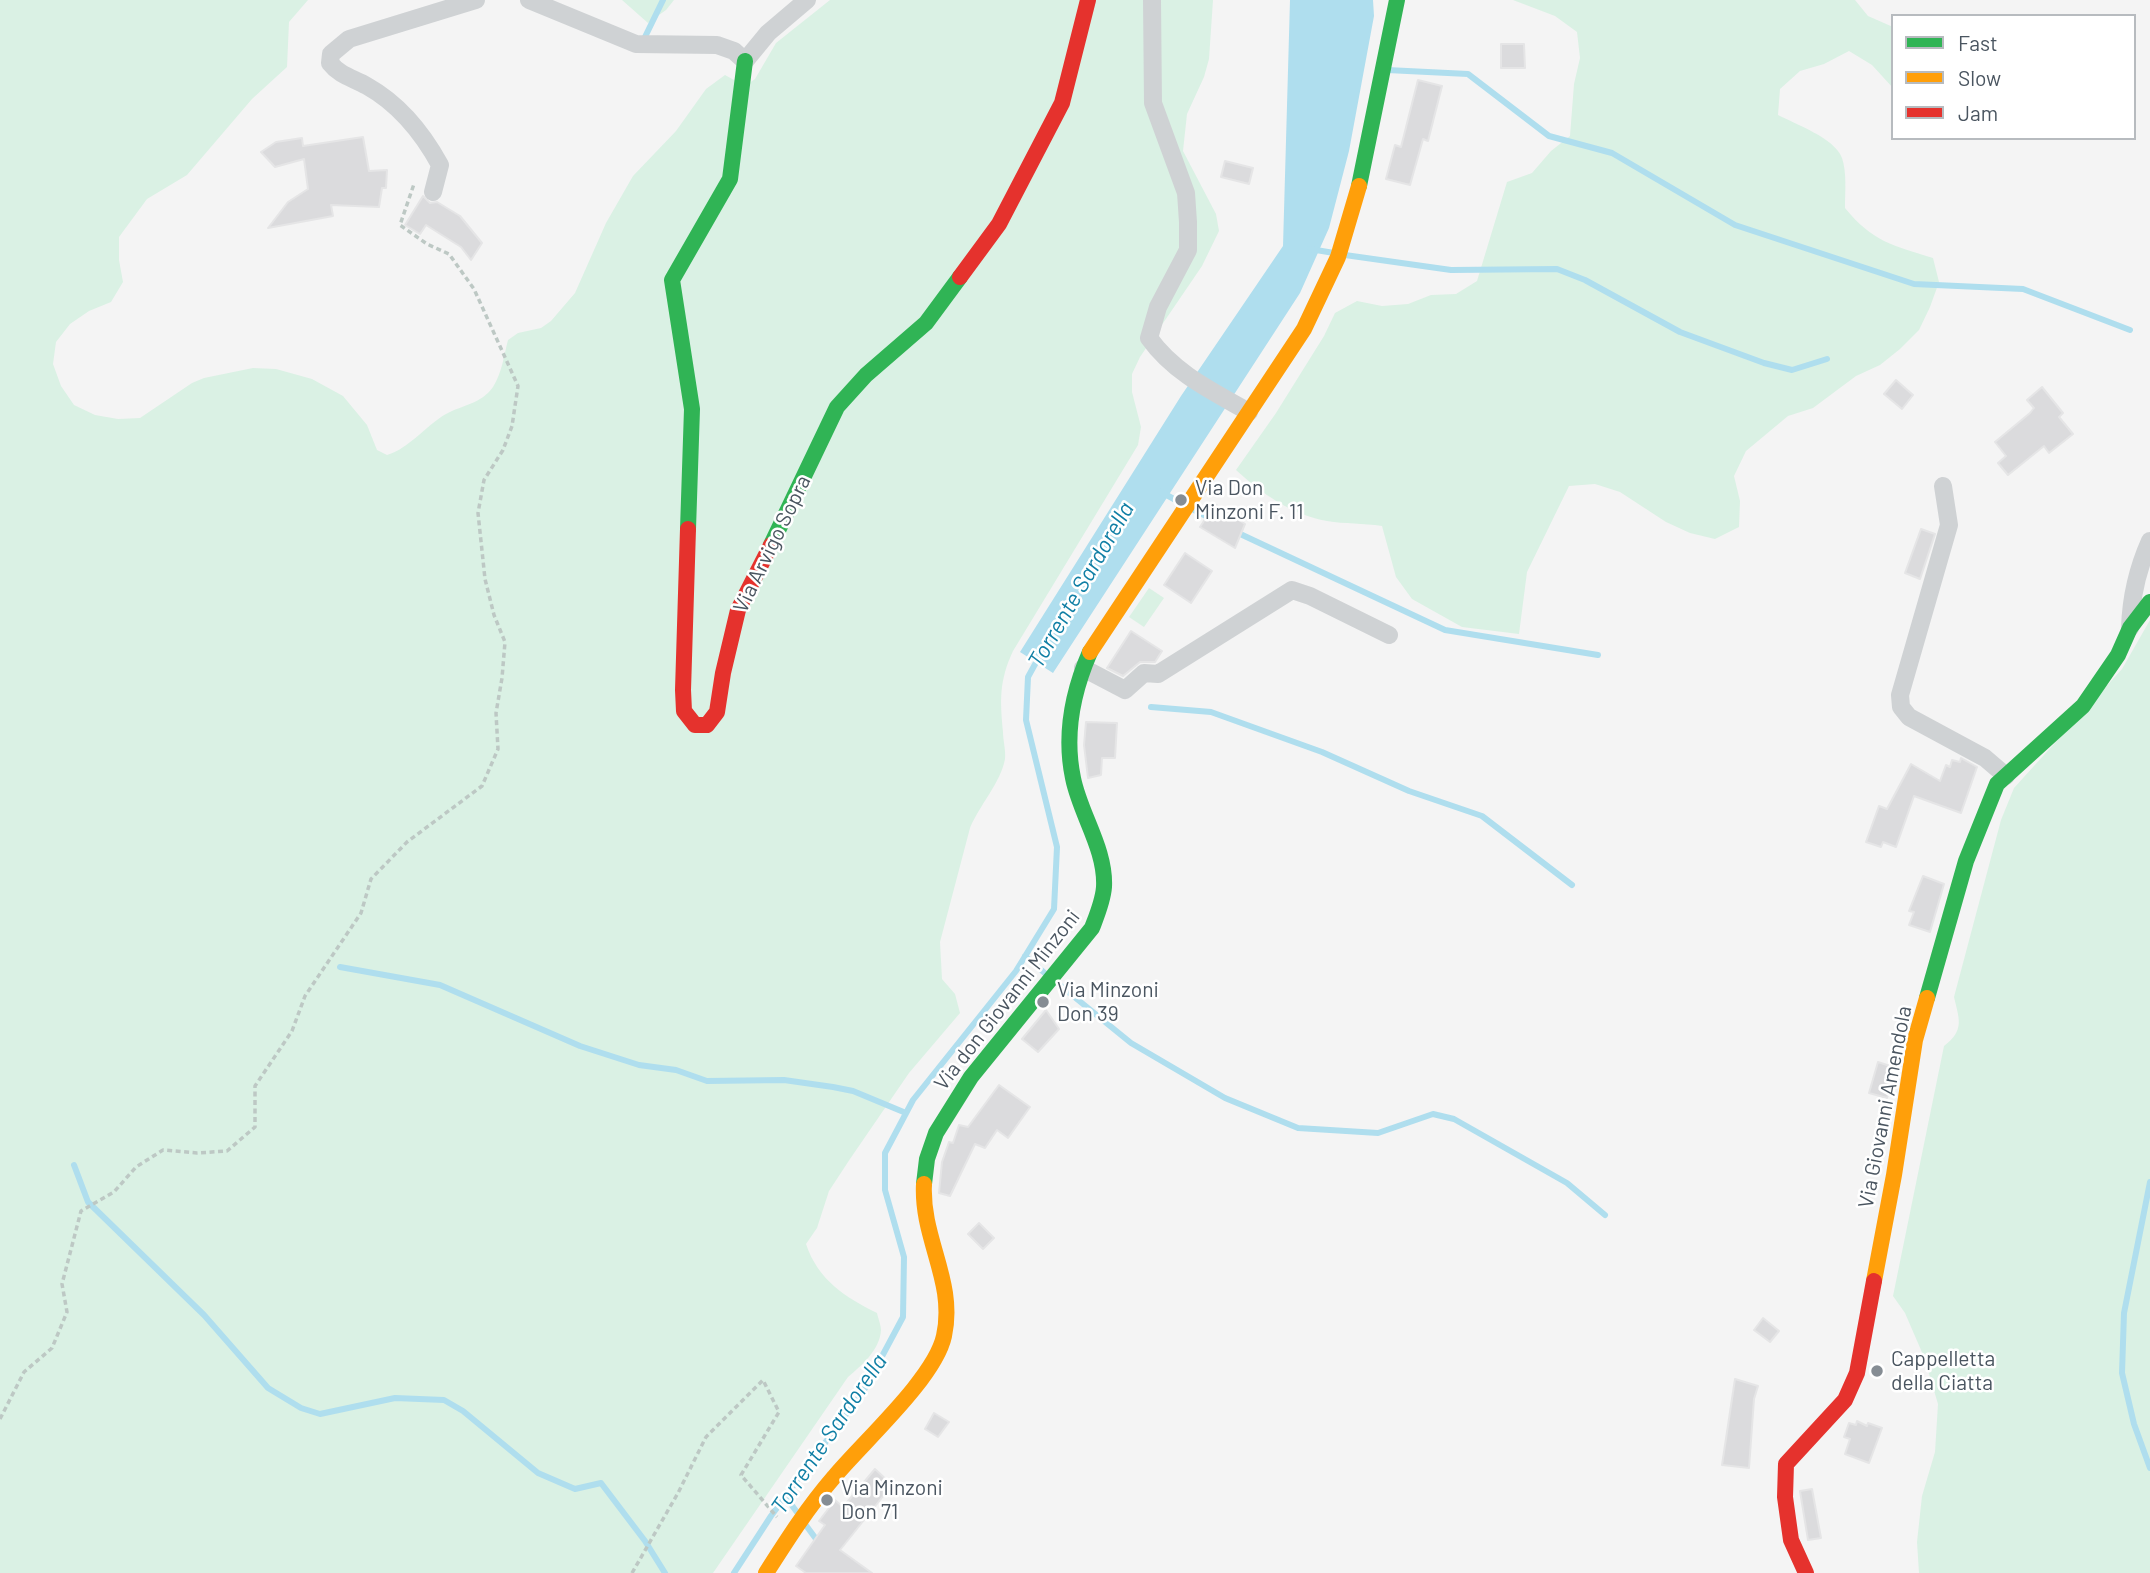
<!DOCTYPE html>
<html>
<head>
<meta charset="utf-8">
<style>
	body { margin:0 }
	#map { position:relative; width:2150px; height:1573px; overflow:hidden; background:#f4f4f4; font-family:Barlow,sans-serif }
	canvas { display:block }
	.legend { position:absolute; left:1891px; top:14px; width:245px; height:126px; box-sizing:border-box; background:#fff; border:2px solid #b7bbbf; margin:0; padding:9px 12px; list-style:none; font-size:21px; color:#4a5560 }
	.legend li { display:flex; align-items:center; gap:14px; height:35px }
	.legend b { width:35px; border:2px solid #b7bbbf }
</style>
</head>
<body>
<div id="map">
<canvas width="2150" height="1573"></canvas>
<ul class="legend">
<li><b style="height:9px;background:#30b455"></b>Fast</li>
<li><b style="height:9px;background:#ff9f0a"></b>Slow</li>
<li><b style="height:9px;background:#e5322d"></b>Jam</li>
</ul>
</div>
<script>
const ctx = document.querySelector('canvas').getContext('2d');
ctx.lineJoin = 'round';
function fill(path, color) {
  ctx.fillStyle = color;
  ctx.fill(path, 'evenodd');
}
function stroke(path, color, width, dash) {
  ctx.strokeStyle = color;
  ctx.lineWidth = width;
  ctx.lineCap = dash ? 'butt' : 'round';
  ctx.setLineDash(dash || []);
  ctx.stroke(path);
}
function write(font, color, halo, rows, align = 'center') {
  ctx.font = font + ' Barlow,sans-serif';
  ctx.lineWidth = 5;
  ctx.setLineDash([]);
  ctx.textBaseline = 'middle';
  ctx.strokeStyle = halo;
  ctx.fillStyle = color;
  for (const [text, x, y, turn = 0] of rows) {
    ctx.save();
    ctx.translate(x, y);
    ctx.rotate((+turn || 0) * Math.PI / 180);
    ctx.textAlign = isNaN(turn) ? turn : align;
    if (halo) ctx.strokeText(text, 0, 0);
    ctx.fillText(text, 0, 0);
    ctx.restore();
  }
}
const green = new Path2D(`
	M0 0H308L289 22 287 67 252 99 187 175 147 199 119 237V260L123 282 111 302 89 311 70 324 56 342 53 364 61 386 74 405 95 415 118 419 140 418 192 383 204 378 253 368 276 369 312 379 343 396 367 425 377 450 387 455C410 448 425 426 446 414 462 405 481 404 493 387 502 373 504 355 508 340L518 333 541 328 551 321 575 293 606 223 633 176 676 131 706 89 725 75 745 86 755 79 776 43 830 0H1213L1209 59 1204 77 1187 114 1183 151 1216 214 1219 231 1202 266 1140 357 1132 374V392L1141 427 1138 445 1013 651C999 681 1000 700 1003 732 1003 740 1006 751 1005 759 1001 782 979 806 970 828L940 942 942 979 955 994 960 1013 909 1073 850 1159 829 1191 817 1228 806 1244C818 1280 845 1297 877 1313 878 1318 881 1325 881 1330 880 1350 861 1366 848 1377L713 1573H0Z
	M622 0H674L666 10 648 23Z
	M1513 0H1855L1868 16 1893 27V88L1872 65 1849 51 1824 64 1800 71 1780 89 1778 115C1795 124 1835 138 1842 158 1847 173 1845 192 1845 208 1873 242 1892 245 1933 258L1939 282 1930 307 1919 330 1900 349 1880 365 1856 376 1813 408 1788 416 1746 451 1734 476 1740 501 1739 527 1715 539 1690 533 1666 522 1620 492 1595 484 1569 486 1527 572 1519 634 1462 627 1412 599 1396 577 1382 526C1363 523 1345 524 1327 521 1292 515 1261 493 1236 470L1276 413 1324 336 1335 313 1357 301 1382 306 1408 304 1431 295 1456 294 1477 281 1507 182 1532 173 1551 151 1570 136 1574 84 1580 58 1577 32 1555 16Z
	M1149 588 1164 598 1144 627 1129 617Z
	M2150 620V1573H1919L1917 1542 1922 1496 1935 1452 1938 1404 1924 1357 1905 1313 1893 1296 1944 1046C1965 1030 1959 1019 1954 997L2001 820 2014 788 2122 669Z`);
const water = new Path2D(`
	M1290 0H1373L1374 16 1349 151 1329 228 1300 293 1053 673 1020 652 1181 396 1283 246Z`);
const stream = new Path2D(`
	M644 39 663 0
	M1387 70 1468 74 1549 136 1612 153 1735 225 1914 284 2023 289 2130 330
	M1310 249 1334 253
	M1345 255 1451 270 1557 269 1585 280 1680 332 1764 363 1792 370 1827 359
	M1161 492 1183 504
	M1192 509 1214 520
	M1236 532 1445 630 1598 655
	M1151 707 1211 712 1322 752 1409 791 1482 816 1572 885
	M1025 956 1047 975
	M340 967 440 985 580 1046 639 1065 676 1070 707 1081 784 1080 833 1087 853 1091 906 1113
	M1056 982 1131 1043 1225 1098 1298 1128 1378 1133 1433 1114 1454 1119 1567 1183 1605 1215
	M74 1165 88 1202 204 1315 268 1388 301 1408 320 1414 395 1398 444 1400 463 1411 538 1473 575 1489 601 1483 645 1541 665 1573
	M2150 1182 2124 1313 2122 1373 2134 1424 2150 1468
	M785 1496 799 1515
	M805 1524 819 1543
	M734 1573 771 1516 864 1390 903 1317 904 1257 885 1190V1153L913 1100 1016 971 1054 909 1057 847 1026 720 1028 677 1039 657`);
const building = new Path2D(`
	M1501 44H1524L1525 68H1501Z
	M1418 80 1442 86 1428 141 1423 139 1410 185 1386 179 1395 145 1401 147Z
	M363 137 369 171 387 170 386 188H382L379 207 331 205 333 216 268 228 288 202 308 189 304 159 275 167 261 152 276 142 302 138 303 146Z
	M1225 161 1253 168 1249 184 1221 177Z
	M423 196 430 203 437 202 460 216 482 243 471 260 461 247 426 225 420 234 405 225Z
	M1896 380 1913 395 1902 409 1884 394Z
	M2042 387 2063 413 2059 417 2073 434 2049 453 2044 446 2008 475 1998 463 2006 456 1995 442 2030 413 2034 408 2027 400Z
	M1215 504 1245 524 1235 548 1200 527Z
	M1921 529 1935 534 1920 579 1905 573Z
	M1185 553 1212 571 1191 603 1164 585Z
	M1131 631 1162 651 1155 662H1140L1123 676 1107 668Z
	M1086 722 1117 723 1115 758H1102L1101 775 1088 778 1084 745Z
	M1961 758 1977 767 1961 813 1914 796 1896 847 1883 842 1881 847 1866 842 1879 806 1887 809 1911 764 1940 781 1946 765 1950 767 1952 760 1960 762Z
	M1923 876 1944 884 1930 932 1909 925 1914 912 1909 911Z
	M1046 1010 1059 1029 1038 1052 1022 1039Z
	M1878 1062 1896 1068 1887 1098 1869 1093Z
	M999 1085 1030 1107 1008 1138 997 1130 985 1148 975 1144 950 1196 939 1193 942 1162 949 1142 953 1143 959 1125 968 1127Z
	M979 1223 994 1238 983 1249 968 1234Z
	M1763 1318 1779 1331 1770 1342 1754 1330Z
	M1735 1379 1758 1386 1754 1399 1749 1468 1722 1465Z
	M934 1413 949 1422 938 1437 925 1429Z
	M1857 1421 1867 1426 1868 1423 1882 1428 1869 1463 1845 1454 1850 1439 1844 1437 1849 1423 1856 1425Z
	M875 1469 892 1485 840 1550 872 1573H806L796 1566 825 1525 819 1521 835 1500 843 1507Z
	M1812 1489 1821 1538 1808 1540 1800 1491Z`);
const path = new Path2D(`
	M0 1419 24 1372 52 1348 67 1312 62 1284 81 1211 114 1192 136 1167 163 1150 197 1153 227 1151 255 1127V1086L292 1031 305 996 361 913 371 879 407 842 482 786 498 749 496 713 502 678 505 642 494 615 485 579 478 513 484 480 503 450 512 426 518 386 474 289 449 254 427 244 400 225 414 184
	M632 1573 678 1493 706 1437 763 1380 779 1412 741 1475 777 1517`);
const street = new Path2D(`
	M529 0 636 44 717 45 734 51 745 61 768 33 807 0
	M1152 0 1153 103 1186 193 1188 222V250L1158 307 1149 338C1174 373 1212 391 1249 412
	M433 192 440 165C422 132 399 104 367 86 353 78 340 76 330 63L331 54 349 39 476 0
	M1943 486 1949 525 1900 695 1901 707 1909 717 1985 758 2006 776
	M2130 628C2131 597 2137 570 2150 541
	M1083 668 1125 690 1144 673 1158 674 1292 590 1310 596 1389 635`);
const fast = new Path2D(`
	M1359 186 1397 0
	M688 529 692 409 672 280 730 179 745 61
	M771 545 837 407 866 375 926 323 960 277
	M1927 998 1966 861 1997 784 2083 706 2118 655 2130 628 2150 602
	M924 1184 927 1159 936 1133 971 1077 1092 928C1097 915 1103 901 1104 887 1106 849 1080 814 1073 778 1064 735 1073 691 1090 652`);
const slow = new Path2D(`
	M1090 652 1304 329 1338 257 1359 186
	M1874 1281 1894 1175 1915 1040 1927 998
	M766 1573C787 1540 808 1507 834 1477 863 1442 935 1378 944 1336 956 1281 921 1239 924 1184`);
const jam = new Path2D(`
	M960 277 999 224 1062 103 1088 0
	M688 529 683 690 684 711 695 725H707L717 712 723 673 738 610 771 545
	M1806 1573 1791 1540 1785 1497 1786 1464 1845 1400 1857 1373 1874 1281`);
const markers = [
	[1181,500,7,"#868d94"],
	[1043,1002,7,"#868d94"],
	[1877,1371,7,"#868d94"],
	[827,1500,7,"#868d94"]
];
const poiNames = [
	["Via Don",1195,488],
	["Minzoni F. 11",1195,512],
	["Via Minzoni",1057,990],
	["Don 39",1057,1014],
	["Cappelletta",1891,1359],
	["della Ciatta",1891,1383],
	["Via Minzoni",841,1488],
	["Don 71",841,1512]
];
const streetNames = [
	["Via Arvigo Sopra",772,544,-64],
	["Via don Giovanni Minzoni",1007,1000,-52],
	["Via Giovanni Amendola",1885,1107,-79]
];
const waterNames = [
	["Torrente Sardorella",1081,585,-60],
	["Torrente Sardorella",829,1434,-56]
];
fill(green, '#daf1e4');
fill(water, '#afdeee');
stroke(stream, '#afdeee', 6);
fill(building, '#dbdbdd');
stroke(building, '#e5e5e6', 2);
stroke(path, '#bdc8c4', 3.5, [5, 3.5]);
stroke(street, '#cfd2d4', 18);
stroke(fast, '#30b455', 16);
stroke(slow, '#ff9f0a', 16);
stroke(jam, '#e5322d', 16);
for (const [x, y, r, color] of markers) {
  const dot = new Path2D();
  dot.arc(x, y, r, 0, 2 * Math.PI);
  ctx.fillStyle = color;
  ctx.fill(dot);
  stroke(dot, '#fff', 2.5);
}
write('21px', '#4a5560', '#fff', poiNames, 'left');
write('21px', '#4a5560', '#fff', streetNames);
write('italic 23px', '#107fa5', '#fff', waterNames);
</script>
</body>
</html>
